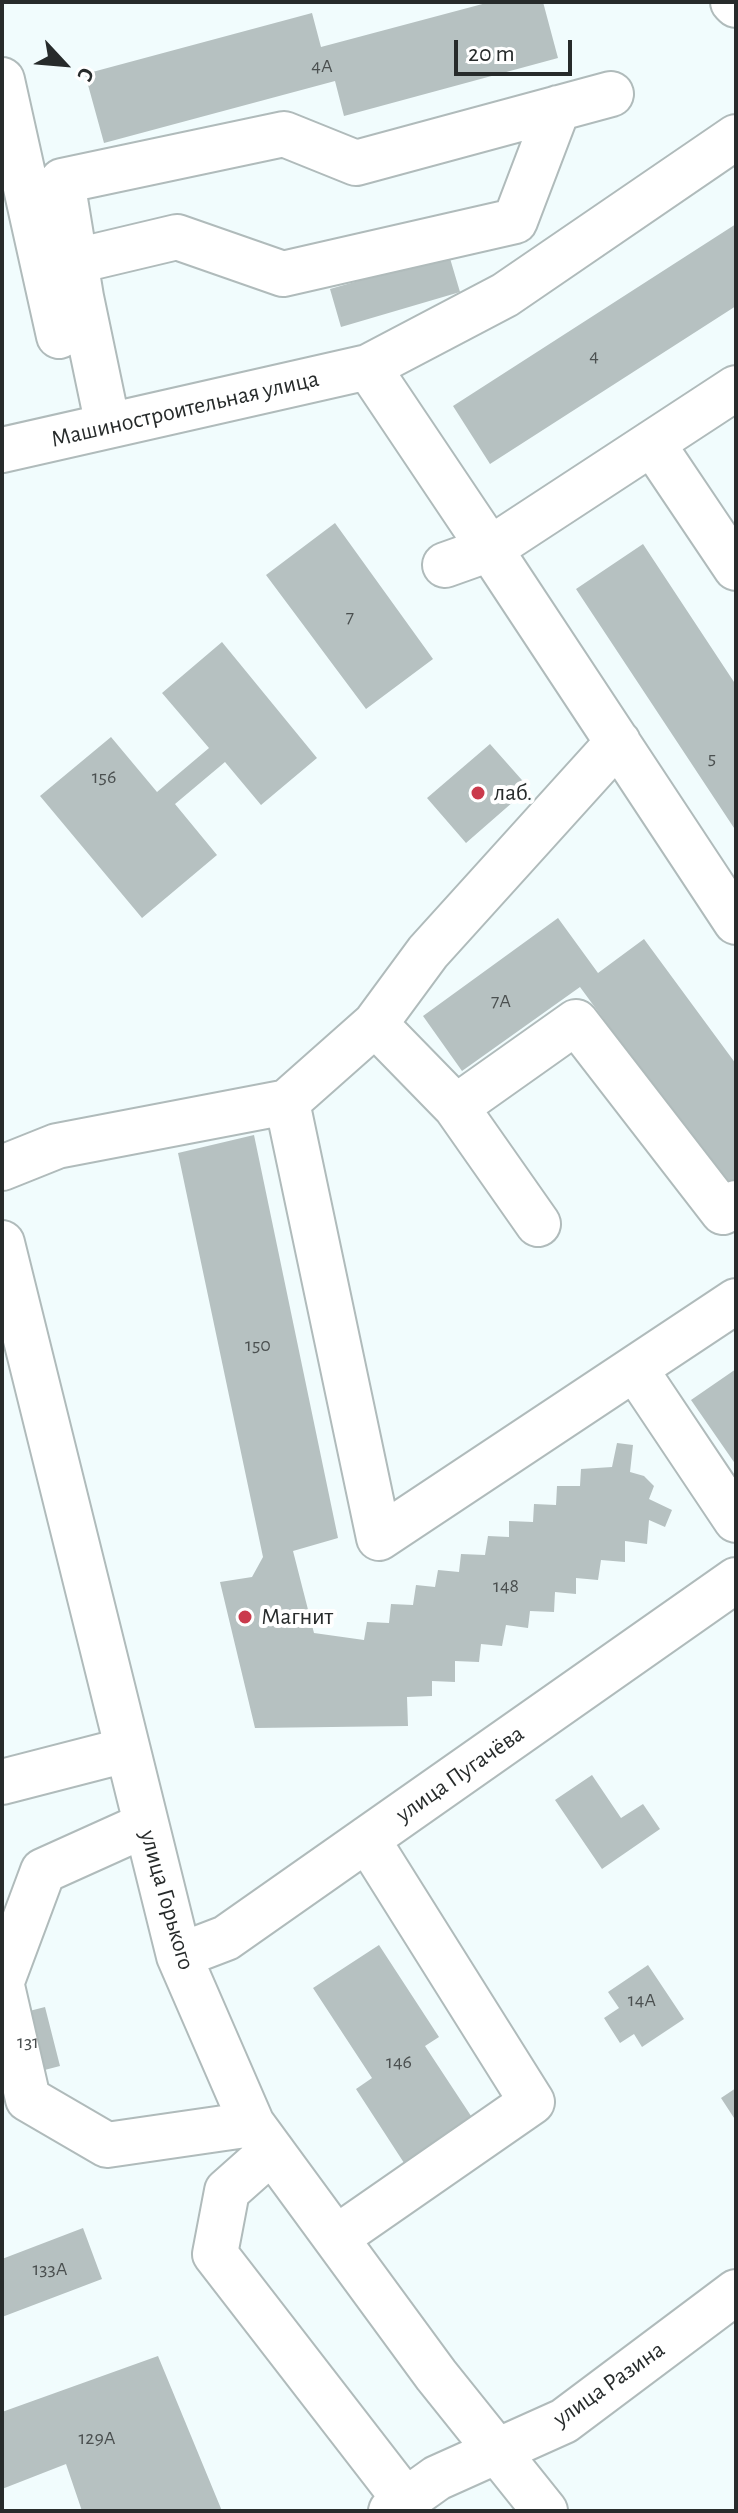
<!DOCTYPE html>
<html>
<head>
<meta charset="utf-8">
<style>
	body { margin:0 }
	#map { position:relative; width:738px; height:2513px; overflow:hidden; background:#f1fcfd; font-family:"Alegreya Sans",sans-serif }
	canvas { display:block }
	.frame { position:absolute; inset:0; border:4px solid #272b2b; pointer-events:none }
	.north { position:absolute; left:24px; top:24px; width:80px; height:80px; -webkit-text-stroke:6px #fff; paint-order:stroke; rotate:116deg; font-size:22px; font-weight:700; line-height:32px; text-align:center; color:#272b2b }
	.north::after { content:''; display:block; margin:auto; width:28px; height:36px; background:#272b2b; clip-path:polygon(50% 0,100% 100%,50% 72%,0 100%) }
	.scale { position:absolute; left:454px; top:40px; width:118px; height:36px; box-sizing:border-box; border:4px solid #272b2b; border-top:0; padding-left:10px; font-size:24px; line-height:28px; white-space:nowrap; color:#272b2b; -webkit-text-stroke:6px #fff; paint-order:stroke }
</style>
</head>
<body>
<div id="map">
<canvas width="738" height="2513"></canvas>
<div class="frame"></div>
<div class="north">С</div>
<div class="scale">20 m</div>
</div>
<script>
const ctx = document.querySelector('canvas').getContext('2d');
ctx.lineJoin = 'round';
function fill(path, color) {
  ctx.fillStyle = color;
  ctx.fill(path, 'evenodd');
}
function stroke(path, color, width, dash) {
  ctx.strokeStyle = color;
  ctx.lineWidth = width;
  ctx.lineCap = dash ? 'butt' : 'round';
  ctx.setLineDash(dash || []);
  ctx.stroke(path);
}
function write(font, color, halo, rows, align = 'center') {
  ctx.font = font + ' "Alegreya Sans",sans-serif';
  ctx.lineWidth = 8;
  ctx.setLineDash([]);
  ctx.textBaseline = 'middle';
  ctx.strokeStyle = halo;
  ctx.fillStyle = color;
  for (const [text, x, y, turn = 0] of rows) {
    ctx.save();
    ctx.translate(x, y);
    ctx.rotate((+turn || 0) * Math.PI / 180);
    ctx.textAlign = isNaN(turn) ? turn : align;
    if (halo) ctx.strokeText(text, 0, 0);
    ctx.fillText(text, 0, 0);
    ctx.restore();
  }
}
const building = new Path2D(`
	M490 2H543L558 58 344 116 335 81 104 143 85 74 312 13 321 47Z
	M736 224V306L490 464 453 406Z
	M449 255 460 292 341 327 330 289Z
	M335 523 433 659 366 709 266 575Z
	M643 544 736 685V831L576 589Z
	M222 642 317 758 261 805 225 762 175 804 217 855 142 918 40 796 111 737 157 792 209 748 162 693Z
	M490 744 529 788 466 843 427 798Z
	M558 918 598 973 644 939 736 1064V1186L729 1190 580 987 462 1071 423 1016Z
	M254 1135 338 1538 293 1551 314 1633 364 1640 367 1622 389 1623 391 1604 413 1605 416 1585 435 1587 438 1570 459 1572 461 1554 485 1555 488 1536 509 1537V1521L533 1522 534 1504 556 1505 557 1486H580L581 1469 612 1467 617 1443 633 1445 630 1472 644 1476 654 1486 649 1499 672 1510 665 1527 649 1520 647 1544 625 1541V1562L601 1560 598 1580 576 1578V1594L555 1592 554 1612 530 1611 528 1628 506 1625 502 1646 481 1644 479 1662 455 1661V1682L432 1681V1696L407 1697 408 1726 255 1728 220 1582 252 1577 263 1557 178 1153Z
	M736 1369V1465L691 1400Z
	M592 1775 621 1818 643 1804 660 1829 602 1869 555 1800Z
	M379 1945 439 2037 425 2046 475 2122 406 2166 356 2089 372 2078 313 1988Z
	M648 1965 684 2019 642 2047 634 2034 620 2043 604 2018 619 2008 608 1992Z
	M45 2007 60 2066 2 2081V2018Z
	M736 2088V2121L721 2098Z
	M83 2228 102 2279 2 2317V2259Z
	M158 2356 222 2511H82L66 2464 2 2489V2412Z`);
const minor = new Path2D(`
	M733 2 736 5
	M2 80 59 336
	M76 261 177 237 283 274 515 221 558 108
	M368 367 490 549 736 388
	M108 426 81 297 62 181 284 134 356 163 611 94
	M652 443 736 568
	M2 450 368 367 505 295 736 137
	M445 565 490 549 736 922
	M375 1024 456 1107
	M287 1102 375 1024 428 952 618 742
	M2 1168 57 1146 287 1102 379 1538 736 1301
	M538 1224 456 1107 576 1022 723 1212 736 1203
	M2 1243 179 1956 252 2124 436 2375 545 2511
	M635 1369 736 1520
	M2 1782 126 1750
	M179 1956 226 1938 736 1580
	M2 1981 43 1871 145 1825
	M2 1986 28 2099 107 2145 252 2124
	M272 2151 227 2191 215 2254 406 2501
	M336 2238 532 2102 367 1839
	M391 2511 437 2478 564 2421 736 2292`);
const markers = [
	[478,793,8,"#ca3a4c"],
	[245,1617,8,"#ca3a4c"]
];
const numberNames = [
	["4А",322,66],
	["4",594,356],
	["7",350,617],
	["5",712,758],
	["156",104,777],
	["7А",501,1001],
	["150",258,1345],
	["148",506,1586],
	["14А",642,2000],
	["131",28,2042],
	["146",399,2062],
	["133А",50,2269],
	["129А",97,2438]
];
const streetNames = [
	["Машиностроительная улица",185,409,-13],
	["улица Пугачёва",460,1774,-35],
	["улица Горького",167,1900,74],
	["улица Разина",609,2384,-35]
];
const poiNames = [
	["лаб.",494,793],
	["Магнит",261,1617]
];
fill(building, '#b6c1c1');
stroke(minor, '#b0bbbb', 48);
stroke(minor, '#fff', 44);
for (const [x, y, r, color] of markers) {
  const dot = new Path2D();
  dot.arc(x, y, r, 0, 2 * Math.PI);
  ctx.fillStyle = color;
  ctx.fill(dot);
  stroke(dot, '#fff', 3);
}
write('20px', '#4b5050', null, numberNames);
write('24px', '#272b2b', '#fff', streetNames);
write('24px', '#272b2b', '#fff', poiNames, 'left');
</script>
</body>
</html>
